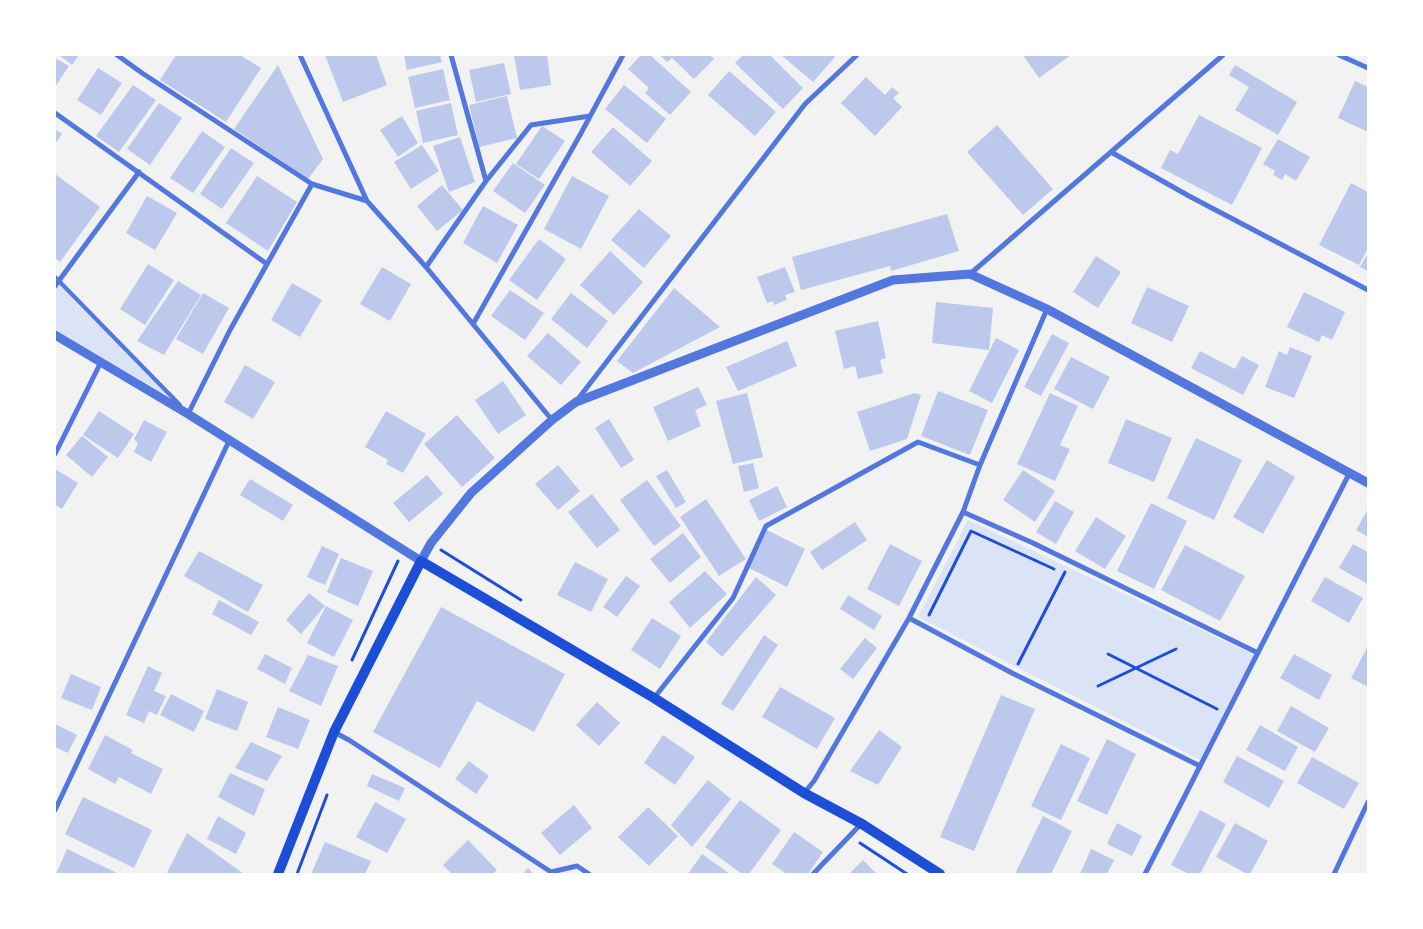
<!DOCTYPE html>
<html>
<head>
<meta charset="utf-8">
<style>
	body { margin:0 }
	#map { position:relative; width:1423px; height:929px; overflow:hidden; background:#f2f2f2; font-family:Signika,sans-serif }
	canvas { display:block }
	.frame { position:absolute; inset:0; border:56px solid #fff; pointer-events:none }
</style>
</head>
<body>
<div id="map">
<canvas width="1423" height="929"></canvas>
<div class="frame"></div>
</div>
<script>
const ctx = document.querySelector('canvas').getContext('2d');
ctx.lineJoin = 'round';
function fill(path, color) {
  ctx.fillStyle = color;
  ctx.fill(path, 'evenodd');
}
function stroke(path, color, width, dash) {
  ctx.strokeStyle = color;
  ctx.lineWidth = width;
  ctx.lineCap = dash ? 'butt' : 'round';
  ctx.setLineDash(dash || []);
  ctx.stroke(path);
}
const green = new Path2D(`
	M55 277 188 414 55 335Z
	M968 520 1254 655 1200 760 918 617Z`);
const building = new Path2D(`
	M59 55H79L72 65Z
	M176 55H240L261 68 226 122 160 80Z
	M325 55H376L387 85 343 102Z
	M404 55H440L442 62 407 70Z
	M514 55H547L551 85 520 90Z
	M641 55H650L691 92 670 115 645 93 649 88 628 69Z
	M660 55H710L714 59 694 79 672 58 667 62Z
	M743 55H770L803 88 783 109 735 63Z
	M781 55H833L835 57 813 82Z
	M1023 55H1071L1039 78Z
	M55 58 69 66 55 87Z
	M504 63 511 94 476 102 469 70Z
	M278 65 323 159 308 179 234 129Z
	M1235 65 1297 102 1278 135 1235 110 1249 87 1229 75Z
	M98 68 122 83 101 115 77 100Z
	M443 69 450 100 415 108 408 77Z
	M729 71 776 112 755 136 708 95Z
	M866 77 885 95 892 87 899 93 893 98 902 107 875 136 841 103Z
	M1355 81 1368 87V132L1338 118Z
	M133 85 156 100 119 152 96 136Z
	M624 85 666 119 647 143 605 109Z
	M507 96 517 138 479 147 469 105Z
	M159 103 182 118 150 165 127 149Z
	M451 103 458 135 423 143 416 111Z
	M1199 115 1262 148 1232 205 1161 168 1170 150 1178 154Z
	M402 116 418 143 398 157 380 130Z
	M997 125 1053 189 1023 215 967 152Z
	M542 126 565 141 539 179 516 164Z
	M613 127 652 161 630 186 591 152Z
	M55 129 62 134 55 144Z
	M202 131 225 147 193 193 170 178Z
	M460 137 475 182 449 192 433 146Z
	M1278 139 1310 157 1296 181 1285 174 1282 180 1273 175 1275 171 1263 164Z
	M422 145 439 171 411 189 394 162Z
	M231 148 254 163 222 209 200 194Z
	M513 163 545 185 525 213 493 191Z
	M55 174 100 207 60 262 55 258Z
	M257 176 297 202 268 251 226 223Z
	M572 176 609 196 581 249 544 229Z
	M1351 183 1368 192V248L1359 265 1319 245Z
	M442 185 463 210 437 231 417 206Z
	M147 196 177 213 155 250 126 233Z
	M483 206 518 225 497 263 463 243Z
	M639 209 671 236 644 268 611 240Z
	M947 214 959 251 891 271 890 266 801 290 792 257Z
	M539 239 566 259 537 300 509 280Z
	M610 251 643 282 614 315 580 285Z
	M1368 253V271L1360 267Z
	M1096 256 1121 272 1098 308 1073 292Z
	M148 264 174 280 145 325 120 309Z
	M382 267 411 284 390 321 360 304Z
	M785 267 795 292 785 295 787 300 774 305 773 301 767 303 757 277Z
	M178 281 201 295 164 355 137 341Z
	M292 283 322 300 300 337 271 320Z
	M1147 287 1189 306 1172 342 1131 323Z
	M674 288 720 327 633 373 617 361Z
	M510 290 544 313 525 340 491 316Z
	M1304 292 1345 312 1332 340 1322 335 1319 342 1287 327Z
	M203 293 229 308 203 354 176 339Z
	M571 293 608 321 587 348 551 319Z
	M936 302 993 308 989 350 932 343Z
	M878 321 886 358 880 360 883 373 858 379 855 366 844 369 835 331Z
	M548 333 581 362 561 385 527 356Z
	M1052 334 1069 343 1041 396 1024 387Z
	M996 338 1019 350 992 403 969 391Z
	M787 341 797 366 738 391 726 367Z
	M1290 347 1312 356 1294 398 1265 387 1279 351 1287 355Z
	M1200 351 1235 369 1242 356 1259 365 1243 395 1191 368Z
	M1071 357 1110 377 1093 409 1054 389Z
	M245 365 275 382 253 419 224 402Z
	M503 381 526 415 498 434 475 400Z
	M698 387 707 405 695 410 701 426 668 441 653 407Z
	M938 391 988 410 970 455 921 436Z
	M747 393 763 457 733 464 716 401Z
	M915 393 921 395 907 439 870 451 857 412Z
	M1050 393 1078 406 1060 445 1070 449 1055 481 1017 464Z
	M99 411 134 434 118 458 83 435Z
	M386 411 426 434 403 473 386 464 388 460 365 447Z
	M457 415 495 458 462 487 424 444Z
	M609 419 634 460 621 468 595 428Z
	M1126 419 1172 438 1154 482 1108 463Z
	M144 420 167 432 151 462 134 452 138 443 134 439Z
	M82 436 108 457 92 477 66 455Z
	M1196 438 1242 460 1214 520 1167 498Z
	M1267 460 1295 477 1263 534 1233 517Z
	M753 463 759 488 744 492 738 466Z
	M558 465 580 491 558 510 535 484Z
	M55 469 78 483 62 509 55 505Z
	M667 470 686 502 676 508 656 476Z
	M1023 470 1055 491 1035 522 1003 500Z
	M427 475 443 494 409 522 393 503Z
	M250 479 293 505 283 521 240 495Z
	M647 480 681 526 654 546 620 500Z
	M777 486 787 507 759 521 749 500Z
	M592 494 620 530 597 548 568 512Z
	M706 499 746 559 719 576 680 517Z
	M1055 501 1074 512 1056 544 1036 532Z
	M1151 503 1187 521 1154 589 1117 571Z
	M1368 509V537L1356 530Z
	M1096 517 1126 536 1105 569 1075 551Z
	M855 522 867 540 822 570 810 552Z
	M767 530 805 549 787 587 749 568Z
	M683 533 701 557 670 583 650 559Z
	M890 544 922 561 899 606 867 589Z
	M1353 544 1368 552V584L1339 568Z
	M1185 545 1245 576 1220 621 1161 590Z
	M322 546 339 554 325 585 307 577Z
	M199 551 263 585 248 612 184 576Z
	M341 558 373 571 358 606 327 592Z
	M575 562 608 579 591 612 557 595Z
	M705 571 727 594 690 628 669 602Z
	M626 576 640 586 617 617 603 607Z
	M756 577 776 595 722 657 706 642Z
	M1325 577 1363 598 1349 623 1311 601Z
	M309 593 325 606 301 634 286 620Z
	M848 595 882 616 874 630 840 609Z
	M219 600 259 622 251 635 212 614Z
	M326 606 353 620 334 657 307 643Z
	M441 607 565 674 534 732 477 701 440 768 373 732Z
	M652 618 681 636 660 669 631 650Z
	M764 635 778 645 733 711 721 704Z
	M865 638 877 648 853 679 840 669Z
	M1368 646V687L1351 678Z
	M265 654 292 668 285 684 257 669Z
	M1294 654 1332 675 1319 700 1280 678Z
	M308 655 338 666 321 706 289 691Z
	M148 666 162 673 154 691 166 696 157 715 149 711 144 723 126 715Z
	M71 674 101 687 92 710 61 698Z
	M780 687 835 718 817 749 762 717Z
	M217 689 248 702 237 731 205 719Z
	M171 694 204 711 194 732 160 715Z
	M1001 695 1035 709 974 851 940 837Z
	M597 702 620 723 599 746 576 725Z
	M1291 706 1329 728 1315 752 1277 731Z
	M278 707 310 720 298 749 266 737Z
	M55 724 77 735 68 753 55 747Z
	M1260 725 1298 747 1285 771 1246 750Z
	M879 730 902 747 878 785 850 771Z
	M105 735 133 750 131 753 163 769 151 794 119 777 115 784 88 769Z
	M663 735 695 757 675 785 644 763Z
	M1107 739 1136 754 1107 815 1077 801Z
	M251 742 282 756 267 781 235 768Z
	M1061 744 1090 758 1061 820 1031 806Z
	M1237 756 1284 781 1269 808 1223 782Z
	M1312 757 1359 783 1344 809 1297 783Z
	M469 761 489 776 476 794 455 779Z
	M230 773 265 789 254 816 218 797Z
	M372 774 405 788 399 801 367 786Z
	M708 780 731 799 692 847 671 825Z
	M83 797 152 830 134 868 65 834Z
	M740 800 781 830 749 874H742L705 847Z
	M375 802 406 819 387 853 356 837Z
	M574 805 592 828 560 855 541 833Z
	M648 807 678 836 649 866 618 837Z
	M1200 810 1226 824 1200 874H1189L1171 865Z
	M218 816 246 833 236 854 207 839Z
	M1043 816 1072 831 1051 874H1015Z
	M1117 823 1142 836 1132 856 1107 844Z
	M1235 823 1268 841 1250 874H1247L1216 857Z
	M794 832 823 852 808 874H787L772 864Z
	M187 833 244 874H170L167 873Z
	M468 840 497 870 493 874H452L443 865Z
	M325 842 371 861 365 874H311Z
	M67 849 119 874H56Z
	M1091 849 1114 860 1107 874H1080Z
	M702 854 730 874H688Z
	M863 860 877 874H849Z
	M528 868 534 874H523Z`);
const path = new Path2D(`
	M441 550 521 600
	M929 615 971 531 1054 569
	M1108 654 1217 709
	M352 660 398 561
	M1018 664 1065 572
	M1098 686 1176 649
	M860 843 907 874
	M297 874 327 795`);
const service = new Path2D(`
	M55 277 180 405`);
const minor = new Path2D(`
	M117 55 142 73 312 184 367 201
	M300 55 367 201 426 267 552 420
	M451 55 486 181
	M1339 55 1368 68
	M55 113 267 264
	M1111 152 1189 196 1368 290
	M426 267 486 181 531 125 590 116
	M970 274 1223 55
	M55 286 139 172
	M473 324 580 135 623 55
	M578 399 805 104 857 55
	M188 414 230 330 312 184
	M55 454 101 362
	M963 512 1033 543 1258 653
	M909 618 1012 673 1200 766
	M654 698 733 598 766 526 918 442 980 465
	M334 732 349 740 551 872 577 866 589 874
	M804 793 814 781 909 618 963 512 980 465 1047 309
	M55 810 229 441
	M813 874 861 824
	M1145 874 1349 474
	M1334 874 1368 802`);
const tertiary = new Path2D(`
	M55 335 188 414 421 561 431 543 471 493 552 420 576 402 893 280 970 274 1047 309 1368 483`);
const secondary = new Path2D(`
	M278 874 334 732 421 561 654 698 804 793 862 824 940 874`);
fill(green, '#dbe4f7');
fill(building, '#bdc9ec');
stroke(path, '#1d4ed8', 3);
stroke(service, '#5277de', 4);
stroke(minor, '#5277de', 5);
stroke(tertiary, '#5277de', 9);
stroke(secondary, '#1d4ed8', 10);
</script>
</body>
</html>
